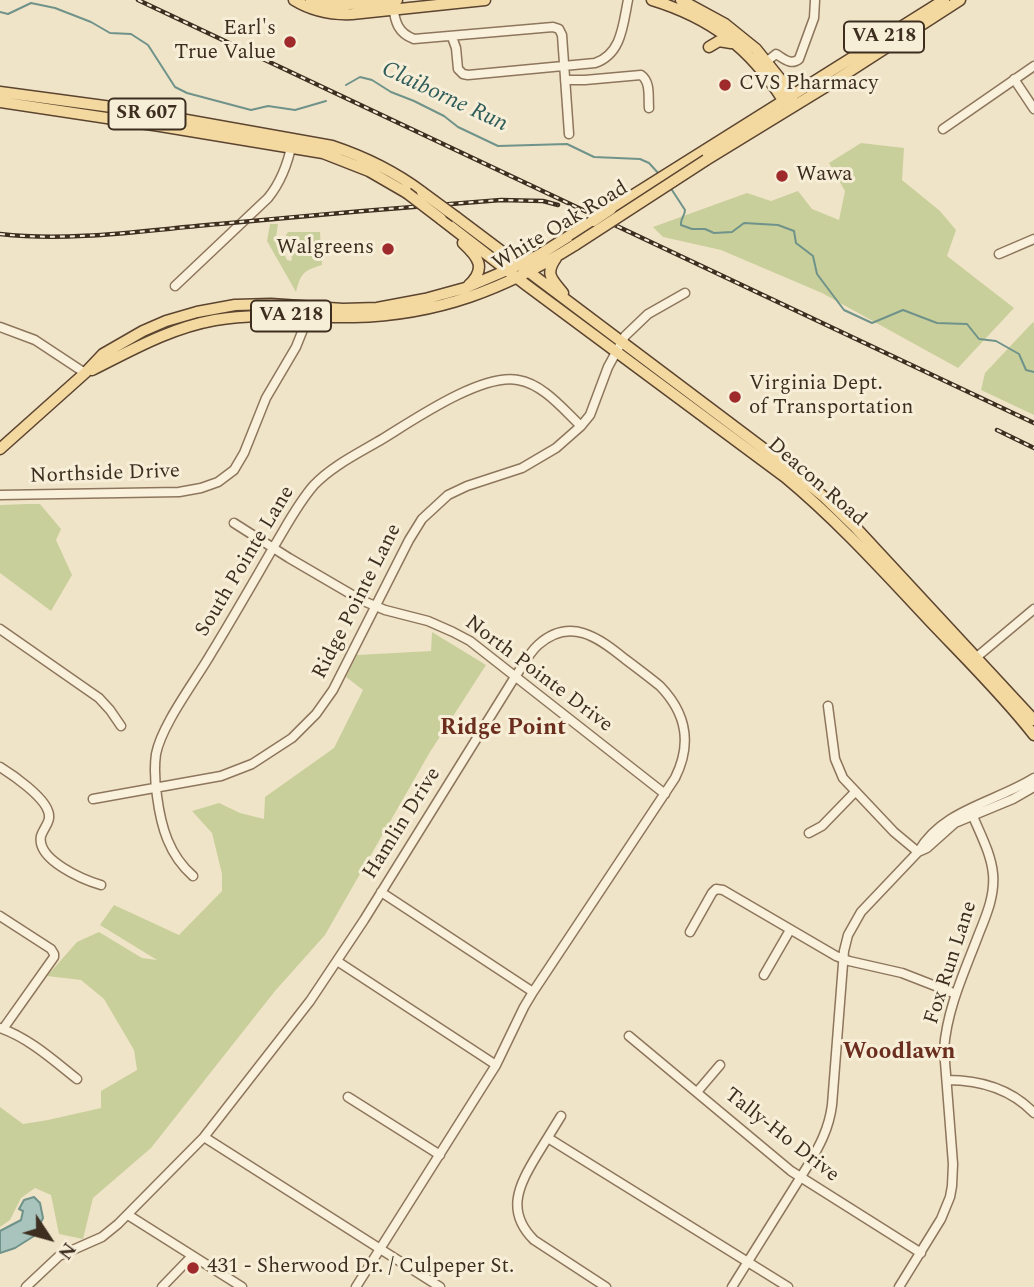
<!DOCTYPE html>
<html>
<head>
<meta charset="utf-8">
<style>
	body { margin:0 }
	#map { position:relative; width:1034px; height:1287px; overflow:hidden; background:#f0e4c8; font-family:Spectral,serif }
	canvas { display:block }
	.north { position:absolute; left:14px; top:1203px; width:70px; height:70px; -webkit-text-stroke:5px #f7eed8; paint-order:stroke; rotate:126deg; font-size:19px; font-weight:700; line-height:28px; text-align:center; color:#3d2e20 }
	.north::after { content:''; display:block; margin:auto; width:24px; height:32px; background:#3d2e20; clip-path:polygon(50% 0,100% 100%,50% 72%,0 100%) }
</style>
</head>
<body>
<div id="map">
<canvas width="1034" height="1287"></canvas>
<div class="north">N</div>
</div>
<script>
const ctx = document.querySelector('canvas').getContext('2d');
ctx.lineJoin = 'round';
function fill(path, color) {
  ctx.fillStyle = color;
  ctx.fill(path, 'evenodd');
}
function stroke(path, color, width, dash) {
  ctx.strokeStyle = color;
  ctx.lineWidth = width;
  ctx.lineCap = dash ? 'butt' : 'round';
  ctx.setLineDash(dash || []);
  ctx.stroke(path);
}
function write(font, color, halo, rows, align = 'center') {
  ctx.font = font + ' Spectral,serif';
  ctx.lineWidth = 6;
  ctx.setLineDash([]);
  ctx.textBaseline = 'middle';
  ctx.strokeStyle = halo;
  ctx.fillStyle = color;
  for (const [text, x, y, turn = 0] of rows) {
    ctx.save();
    ctx.translate(x, y);
    ctx.rotate((+turn || 0) * Math.PI / 180);
    ctx.textAlign = isNaN(turn) ? turn : align;
    if (halo) ctx.strokeText(text, 0, 0);
    ctx.fillText(text, 0, 0);
    ctx.restore();
  }
}
const green = new Path2D(`
	M861 143 904 148 902 180 940 211 956 230 947 256 1014 308 958 368 822 293 721 250 663 237 653 227 747 193 771 201 798 191 812 209 839 220 845 191 829 163Z
	M270 224H278L276 237 287 260 291 261 292 258 286 235 288 232H320L322 265C303 271 301 273 296 292L267 241Z
	M1033 322 1034 323V415L981 390 985 373Z
	M27 504H40L61 529 56 540 72 575 51 611 0 573V505Z
	M432 632 486 665 430 752 325 935 275 991 151 1148 93 1198 83 1239 59 1234 51 1195 35 1188 21 1198 10 1220 0 1227V1107L23 1124 48 1120 101 1108V1091L137 1070 134 1050 104 999 81 980 47 976 77 942 99 932 142 958 157 960 100 925 114 905 179 935 222 891V874L212 833 192 811 219 803 240 813 264 819 265 797 334 748 363 690 346 677 357 655 431 651Z`);
const water = new Path2D(`
	M34 1197 40 1203 43 1218 34 1236 15 1248 0 1253V1231L21 1220 23 1211 19 1209 24 1200Z`);
const stream = new Path2D(`
	M0 12 8 14 31 3 55 8 91 22 110 33 131 34 148 45 175 87 187 93 251 110 268 106 295 110 326 101
	M346 85 360 77 372 80 391 92 414 101 444 116 458 127 498 146 567 144 594 157 640 159 649 163 659 174
	M670 187 685 210C685 216 680 219 681 225L692 229H705L714 233 732 232 744 223 778 225 794 231 796 243 813 256 817 274 844 310 872 323 903 310 937 323 967 324 979 339 996 341 1019 354 1026 370 1034 372`);
const minor = new Path2D(`
	M393 6C395 22 398 33 414 39L553 27 559 29 562 35 569 134
	M452 37 456 48 458 69 463 74 468 75 595 63C622 54 623 24 628 0
	M766 62 776 54C783 58 791 66 799 59L814 18 815 0
	M1014 79 1034 109
	M565 80H585L641 75C651 82 648 97 649 108
	M943 129 1034 66
	M999 254 1034 239
	M175 286 268 198C281 182 288 163 292 143
	M0 327 35 340 85 373
	M0 495 179 492 201 488 218 482 234 470 244 453 266 398 296 347 308 317 307 314
	M234 523 289 558 361 600 385 610 428 621 453 632 470 641 665 794
	M0 629 99 698 110 710 121 726
	M972 661 1034 609
	M828 706 835 759 843 778 894 832 918 852
	M0 767C13 775 43 796 48 811 52 821 44 827 41 836 36 860 84 880 101 885
	M93 799 221 776 252 764 292 738 316 714 333 690 409 540 422 519 448 495 467 486 522 468 556 448 581 426 590 415 608 367 625 336 648 314 685 293
	M809 833 822 826 855 792
	M918 852 927 848 955 823 1013 799 1034 787
	M193 876C169 855 161 827 157 796 155 782 154 768 156 754 162 724 196 680 212 652 234 616 255 579 276 543 288 523 299 502 314 485 333 465 361 452 384 438 415 419 482 373 518 380 543 384 563 409 581 426
	M381 892 533 992
	M0 916 51 949 54 954V957L3 1029
	M690 932 712 893 716 889 723 890 836 956 849 961 902 973 956 994
	M337 961 496 1065
	M764 975 790 930
	M0 1028C29 1038 53 1060 77 1079
	M629 1036 791 1171 921 1253
	M947 1080C980 1080 1010 1088 1034 1113
	M697 1092 720 1065
	M348 1097 440 1155
	M561 1116C553 1129 545 1142 537 1155 519 1185 505 1211 534 1240L606 1287
	M204 1137 440 1287
	M548 1138 788 1287
	M128 1215 242 1287
	M26 1287 59 1256 102 1237 118 1224 204 1137 310 1001 364 920 513 680C521 669 528 654 538 645 570 616 599 638 625 659 637 668 649 677 660 686 687 714 692 744 675 778L533 992 524 1007 496 1065 356 1287
	M162 1287 192 1256
	M732 1287 807 1167C819 1147 829 1129 832 1105L844 951 848 935 861 912 918 852C943 809 994 803 1034 778
	M899 1287 941 1219 950 1197 952 1186 953 1164 944 1049C947 1009 964 973 978 936 986 916 995 896 993 874 991 852 978 830 970 809`);
const major = new Path2D(`
	M294 0C312 11 330 15 352 14L485 0
	M311 0 338 5 397 0
	M652 0C711 18 750 48 783 100L787 103
	M681 0 725 24 756 49 785 85 792 99
	M709 47 719 41 731 43
	M0 92 119 108 332 146C365 157 394 171 422 192
	M0 102 160 126 323 153 369 171 407 193
	M706 160 822 89 960 0
	M611 209 944 0
	M456 217 784 464 824 497 856 528 1034 720
	M441 219 525 284 785 477C838 521 883 571 930 621 965 658 1003 695 1034 735
	M463 243C478 257 487 268 469 285
	M556 258C544 275 553 280 563 293
	M92 370C132 350 170 328 215 320 261 312 308 318 354 317 438 315 505 289 575 245
	M0 449 85 373 103 354 143 331 166 321 197 312 235 305 271 304 343 309 377 308 425 299 465 288 519 265 539 255 593 221`);
const rail = new Path2D(`
	M138 0 1034 423
	M0 234C72 242 147 230 219 224 313 215 407 207 501 200L543 201 558 205
	M997 430 1034 448`);
const majorBridge = new Path2D(`
	M422 192 456 217
	M407 193 441 219
	M593 221 611 209
	M575 245 706 160`);
const markers = [
	[290,42,7,"#9e2a2b"],
	[725,85,7,"#9e2a2b"],
	[782,176,7,"#9e2a2b"],
	[388,249,7,"#9e2a2b"],
	[735,397,7,"#9e2a2b"],
	[193,1268,7,"#9e2a2b"]
];
const shields = [
	[884,37,80],
	[147,114,77],
	[291,316,80]
];
const shieldNames = [
	["VA 218",884,37],
	["SR 607",147,114],
	["VA 218",291,316]
];
const poiNames = [
	["Earl's",276,30,"right"],
	["True Value",276,54,"right"],
	["CVS Pharmacy",739,85],
	["Wawa",796,176],
	["Walgreens",374,249,"right"],
	["Virginia Dept.",749,385],
	["of Transportation",749,409],
	["431 - Sherwood Dr. / Culpeper St.",207,1268]
];
const streetNames = [
	["White Oak Road",561,227,-31],
	["Northside Drive",105,475,-2],
	["Deacon Road",816,483,41],
	["South Pointe Lane",246,562,-59],
	["Ridge Pointe Lane",358,602,-63],
	["North Pointe Drive",538,675,37],
	["Hamlin Drive",403,824,-58],
	["Fox Run Lane",952,963,-72],
	["Tally-Ho Drive",781,1136,38]
];
const waterNames = [
	["Claiborne Run",444,98,25]
];
const neighbourhoodNames = [
	["Ridge Point",503,729],
	["Woodlawn",899,1053]
];
fill(green, '#c9cf9b');
fill(water, '#a9c4bc');
stroke(water, '#6f938a', 2);
stroke(stream, '#6f938a', 2);
stroke(minor, '#8d765c', 11);
stroke(major, '#5b4430', 13);
stroke(minor, '#faf1dc', 8);
stroke(major, '#f3d9a0', 10);
stroke(rail, '#3d2e20', 4.5);
stroke(rail, '#f7eed8', 2, [5]);
stroke(majorBridge, '#5b4430', 13, []);
stroke(majorBridge, '#f3d9a0', 10);
for (const [x, y, r, color] of markers) {
  const dot = new Path2D();
  dot.arc(x, y, r, 0, 2 * Math.PI);
  ctx.fillStyle = color;
  ctx.fill(dot);
  stroke(dot, '#f7eed8', 2.5);
}
for (const [x, y, w] of shields) {
  const box = new Path2D();
  box.roundRect(x - w / 2, y - 15.5, w, 31, 5);
  ctx.fillStyle = '#f7eed8';
  ctx.fill(box);
  stroke(box, '#3d2e20', 2);
}
write('bold 19px', '#3d2e20', null, shieldNames);
write('21px', '#3d2e20', '#f7eed8', poiNames, 'left');
write('21px', '#3d2e20', '#f7eed8', streetNames);
write('italic 23px', '#2f5d5a', '#f7eed8', waterNames);
write('bold 23px', '#6b2e1e', '#f7eed8', neighbourhoodNames);
</script>
</body>
</html>
